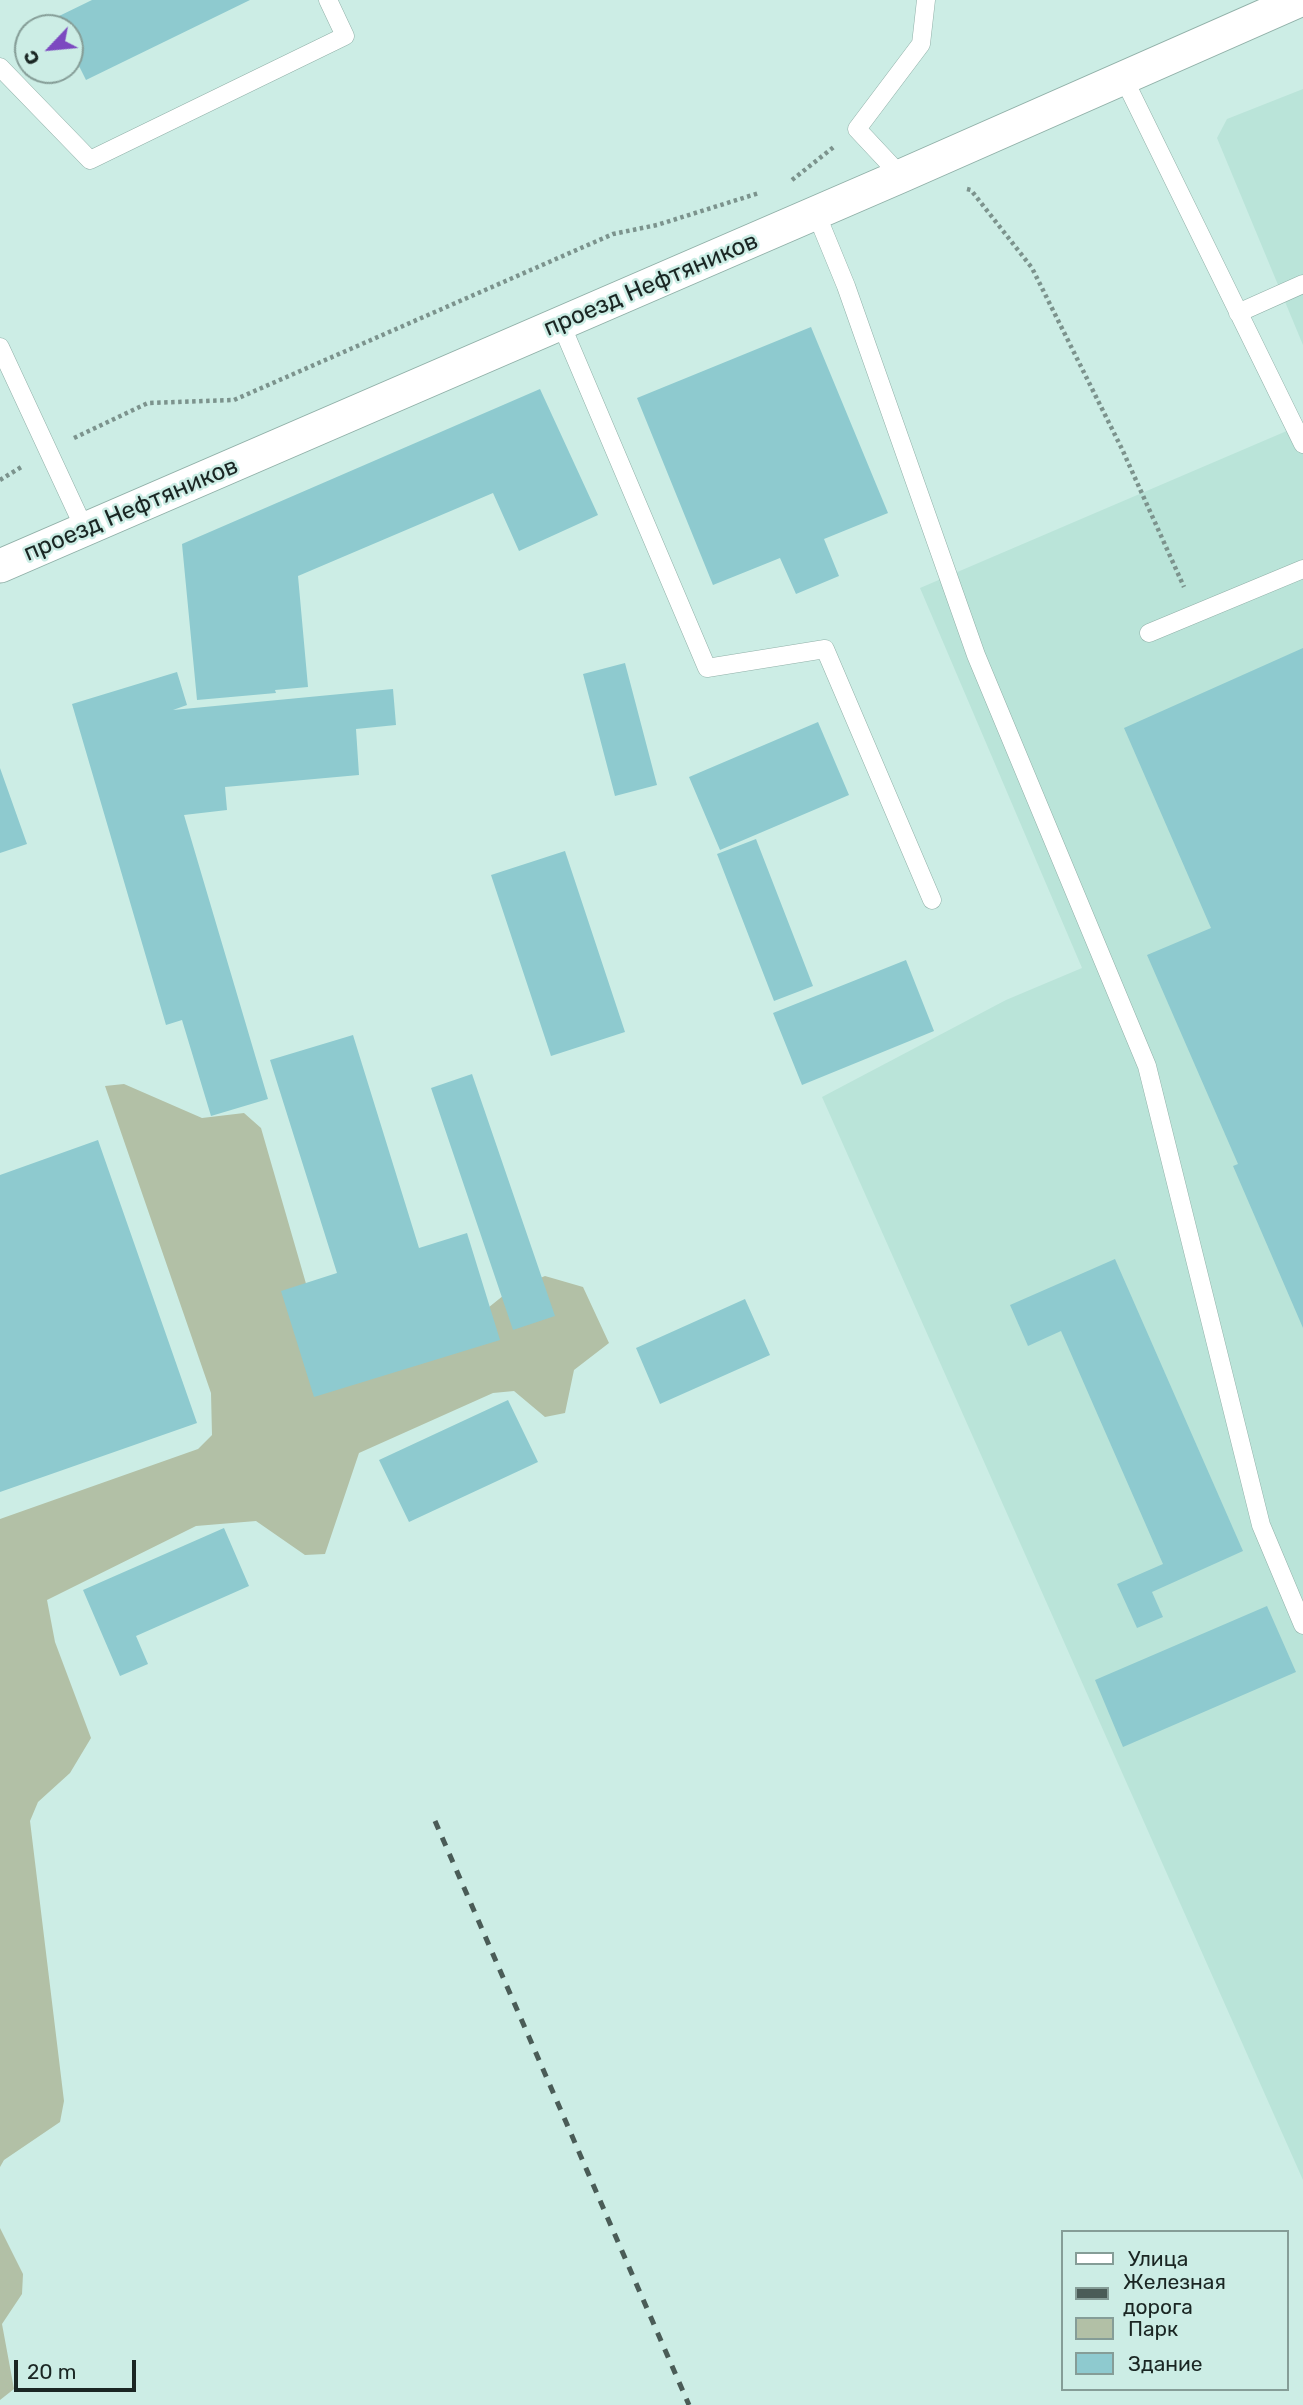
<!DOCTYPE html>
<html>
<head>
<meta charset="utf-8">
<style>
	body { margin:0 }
	#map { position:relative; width:1303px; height:2405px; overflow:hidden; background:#ccede5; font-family:Rubik,sans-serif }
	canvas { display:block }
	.legend { position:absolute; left:1061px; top:2230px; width:228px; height:161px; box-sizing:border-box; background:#ccede5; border:2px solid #859d97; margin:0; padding:9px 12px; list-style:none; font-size:21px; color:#1a2623 }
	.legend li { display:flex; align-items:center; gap:14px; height:35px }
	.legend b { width:35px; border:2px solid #859d97 }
	.north { position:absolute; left:14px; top:14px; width:70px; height:70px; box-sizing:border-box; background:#ccede5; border:2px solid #859d97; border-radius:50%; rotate:244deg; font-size:19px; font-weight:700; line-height:28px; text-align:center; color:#1a2623 }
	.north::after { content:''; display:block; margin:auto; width:24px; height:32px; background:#7c49c0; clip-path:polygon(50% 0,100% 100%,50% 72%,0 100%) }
	.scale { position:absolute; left:14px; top:2360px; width:122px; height:32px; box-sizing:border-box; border:4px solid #1a2623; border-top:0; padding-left:9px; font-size:21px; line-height:24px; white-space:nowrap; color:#1a2623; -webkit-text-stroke:5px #ccede5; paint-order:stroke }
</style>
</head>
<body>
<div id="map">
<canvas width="1303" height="2405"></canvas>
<ul class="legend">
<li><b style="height:9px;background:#fff"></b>Улица</li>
<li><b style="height:9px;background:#4a5c57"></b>Железная дорога</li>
<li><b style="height:19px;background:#b2c0a6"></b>Парк</li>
<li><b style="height:19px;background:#8ecacf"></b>Здание</li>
</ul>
<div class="north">С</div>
<div class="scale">20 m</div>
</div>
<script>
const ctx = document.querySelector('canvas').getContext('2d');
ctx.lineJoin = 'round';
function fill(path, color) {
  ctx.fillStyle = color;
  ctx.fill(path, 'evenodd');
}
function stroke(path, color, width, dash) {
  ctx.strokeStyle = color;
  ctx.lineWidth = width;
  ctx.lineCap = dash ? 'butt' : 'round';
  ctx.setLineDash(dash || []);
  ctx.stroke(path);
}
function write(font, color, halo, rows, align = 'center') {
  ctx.font = font + ' Rubik,sans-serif';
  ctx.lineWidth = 5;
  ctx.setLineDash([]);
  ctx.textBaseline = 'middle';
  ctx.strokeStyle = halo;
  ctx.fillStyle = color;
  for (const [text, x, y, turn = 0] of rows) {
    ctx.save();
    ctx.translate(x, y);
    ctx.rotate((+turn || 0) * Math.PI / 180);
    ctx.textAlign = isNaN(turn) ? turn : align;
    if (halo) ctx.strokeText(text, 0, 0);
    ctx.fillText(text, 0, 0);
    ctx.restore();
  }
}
const built = new Path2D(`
	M1303 89V345L1217 138 1227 119Z
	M1303 424V2180L822 1097 1006 1000 1082 968 920 588Z`);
const green = new Path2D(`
	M124 1084 202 1118 244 1113 261 1128 309 1294 442 1345 509 1291 545 1276 583 1287 609 1343 574 1370 565 1413 545 1417 514 1391 493 1393 359 1453 325 1554 305 1555 256 1521 196 1526 47 1600 55 1642 91 1738 70 1773 38 1802 30 1821 64 2101 60 2122 4 2160 0 2167V1519L198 1449 212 1435 211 1393 105 1086Z
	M0 2228 23 2274 22 2294 2 2324 14 2389 0 2400Z`);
const building = new Path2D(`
	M92 0H250L86 80 70 48V28H60L55 18Z
	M811 327 888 513 824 539 839 576 796 594 780 558 713 585 637 398Z
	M540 389 598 515 519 551 493 493 298 576 308 687 275 690 276 693 197 700 182 544Z
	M1303 648V1328L1233 1166 1238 1164 1147 955 1211 928 1124 728Z
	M625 663 657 785 615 796 583 674Z
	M177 672 187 705 173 710 393 689 396 725 356 729 359 775 225 787 227 810 184 815 268 1099 211 1116 182 1020 166 1025 72 704Z
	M818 722 849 795 720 850 689 777Z
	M0 768 27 844 0 853Z
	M756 839 813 986 774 1001 717 854Z
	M565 851 625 1032 551 1056 491 875Z
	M906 960 934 1031 802 1085 773 1013Z
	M353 1035 419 1248 467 1233 500 1340 314 1397 281 1291 337 1273 270 1060Z
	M472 1074 555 1316 513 1330 431 1088Z
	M98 1140 197 1423 0 1492V1175Z
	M1115 1259 1243 1551 1152 1592 1163 1617 1137 1628 1117 1584 1163 1564 1061 1331 1028 1346 1010 1305Z
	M745 1299 770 1355 660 1404 636 1348Z
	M508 1400 538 1462 409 1522 379 1460Z
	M224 1528 249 1586 136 1636 148 1664 120 1676 83 1590Z
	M1267 1606 1296 1672 1123 1747 1095 1680Z`);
const path = new Path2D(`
	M792 180 835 146
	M967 189 971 190 1032 268 1122 449 1184 587
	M74 438 148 403 234 400 613 234 657 225 759 193
	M0 480 23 466`);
const lane = new Path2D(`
	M0 67 90 160 345 36 328 0
	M1124 79 1303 444
	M901 176 857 129 921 44 926 0
	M816 213 846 286 976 655 1147 1066 1261 1525 1303 1625
	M1238 313 1303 284
	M561 324 707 668 825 649 932 900
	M0 347 85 530
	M1149 633 1303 569`);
const street = new Path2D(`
	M0 566 901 176 1300 0`);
const rail = new Path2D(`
	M435 1821 689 2405`);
const streetNames = [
	["проезд Нефтяников",651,285,-23],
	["проезд Нефтяников",131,510,-23]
];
fill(built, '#bae4d9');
fill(green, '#b2c0a6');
fill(building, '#8ecacf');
stroke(lane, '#90b0a8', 19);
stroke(street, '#90b0a8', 35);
stroke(path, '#7c938d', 4.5, [3.5, 3.5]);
stroke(lane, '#fff', 18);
stroke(street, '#fff', 33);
stroke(rail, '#4a5c57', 5, [9, 9]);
write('24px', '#1a2623', '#ccede5', streetNames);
</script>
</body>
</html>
